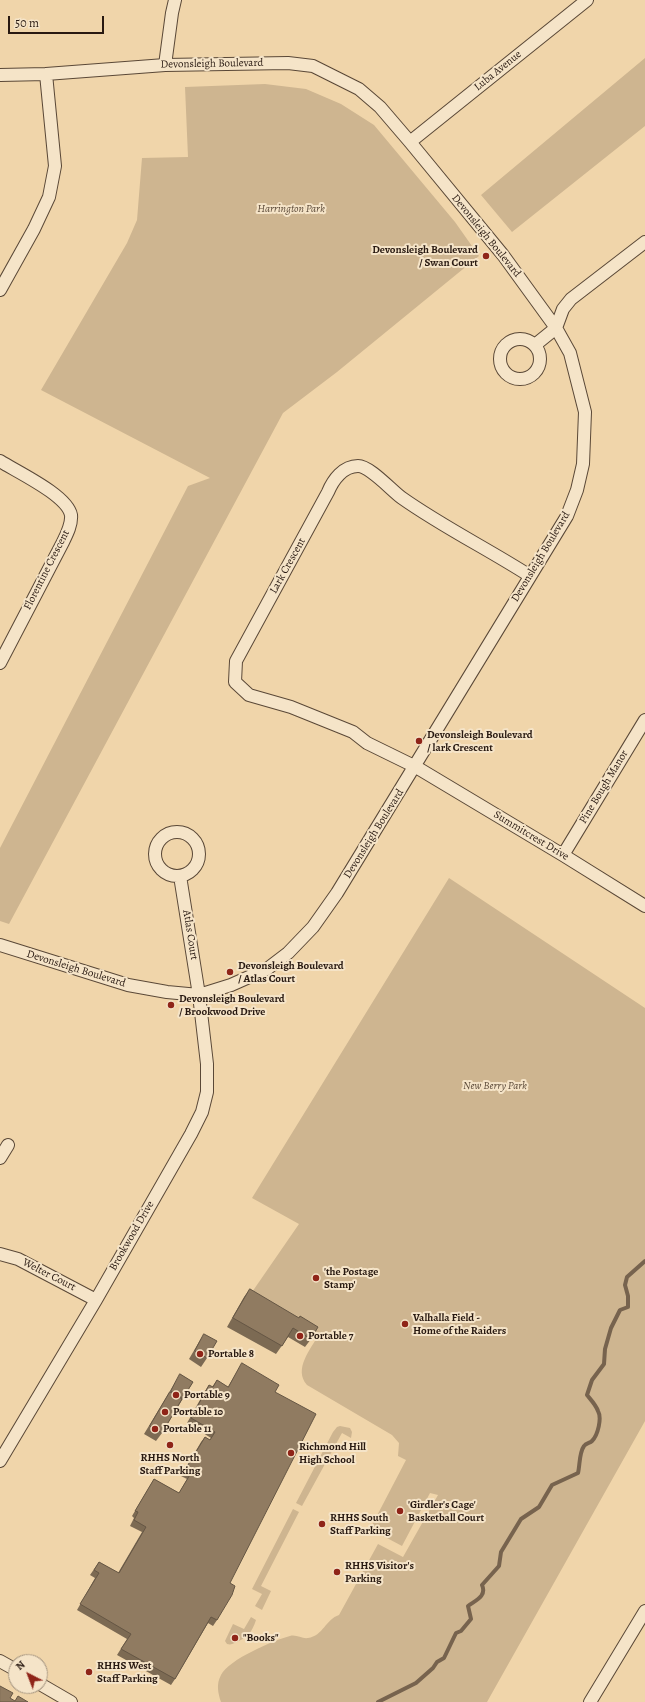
<!DOCTYPE html>
<html>
<head>
<meta charset="utf-8">
<style>
	body { margin:0 }
	#map { position:relative; width:645px; height:1702px; overflow:hidden; background:#f0d5aa; font-family:Alegreya,serif }
	canvas { display:block }
	.north { position:absolute; left:8px; top:1654px; width:40px; height:40px; box-sizing:border-box; background:#f5e4c8; border:1px solid #a3937f; border-radius:50%; rotate:318deg; font-size:11px; font-weight:700; line-height:16px; text-align:center; color:#281911 }
	.north::after { content:''; display:block; margin:auto; width:14px; height:18px; background:#8f2418; clip-path:polygon(50% 0,100% 100%,50% 72%,0 100%) }
	.scale { position:absolute; left:8px; top:16px; width:96px; height:18px; box-sizing:border-box; border:2px solid #281911; border-top:0; padding-left:5px; font-size:12px; line-height:14px; white-space:nowrap; color:#281911; -webkit-text-stroke:3px #f5e4c8; paint-order:stroke }
</style>
</head>
<body>
<div id="map">
<canvas width="645" height="1702"></canvas>
<div class="north">N</div>
<div class="scale">50 m</div>
</div>
<script>
const ctx = document.querySelector('canvas').getContext('2d');
ctx.lineJoin = 'round';
function fill(path, color) {
  ctx.fillStyle = color;
  ctx.fill(path, 'evenodd');
}
function stroke(path, color, width, dash) {
  ctx.strokeStyle = color;
  ctx.lineWidth = width;
  ctx.lineCap = dash ? 'butt' : 'round';
  ctx.setLineDash(dash || []);
  ctx.stroke(path);
}
function write(font, color, halo, rows, align = 'center') {
  ctx.font = font + ' Alegreya,serif';
  ctx.lineWidth = 4;
  ctx.setLineDash([]);
  ctx.textBaseline = 'middle';
  ctx.strokeStyle = halo;
  ctx.fillStyle = color;
  for (const [text, x, y, turn = 0] of rows) {
    ctx.save();
    ctx.translate(x, y);
    ctx.rotate((+turn || 0) * Math.PI / 180);
    ctx.textAlign = isNaN(turn) ? turn : align;
    if (halo) ctx.strokeText(text, 0, 0);
    ctx.fillText(text, 0, 0);
    ctx.restore();
  }
}
const green = new Path2D(`
	M645 58V126L512 232 481 195Z
	M265 84 306 89 341 104 374 125 455 222 479 256 337 372 283 413 9 924 0 921V848L188 486 210 478 41 390 127 243 137 220 142 158 188 157 185 87Z
	M449 878 645 1008V1421L487 1702H221C218 1693 216 1684 221 1675 228 1660 274 1640 290 1636 296 1634 302 1639 308 1638 323 1636 326 1619 339 1615L378 1544 403 1557 438 1495 430 1493 402 1546 370 1529 406 1460 398 1456 399 1443 392 1435 307 1385C293 1369 311 1349 319 1334L250 1295 299 1224 252 1198Z
	M340 1426 350 1428 352 1432 351 1438 342 1433 302 1506 296 1503 333 1432 337 1427Z
	M293 1509 299 1512 261 1586 271 1591 262 1610 255 1606 262 1594 252 1589Z
	M251 1617 256 1620C252 1632 248 1637 237 1642 232 1644 231 1645 227 1644L225 1641 233 1624 244 1629Z`);
const stream = new Path2D(`
	M378 1702 416 1683 433 1668 437 1662 444 1658 456 1633 461 1631 471 1619 468 1606C476 1600 487 1596 482 1585L499 1566 501 1552 521 1519 539 1507 552 1485 578 1473C580 1465 579 1453 584 1446 586 1443 590 1443 592 1441 598 1435 602 1418 598 1411 596 1405 591 1400 587 1395L592 1380 604 1364 605 1349 611 1328 620 1310 628 1307V1296L625 1285 627 1277 645 1261`);
const minor = new Path2D(`
	M165 65 172 13 175 0
	M0 75 46 74 165 65 288 63 313 66 359 89 380 107 410 142 503 255 556 328 570 353 585 412 583 464 577 490 567 516 337 893 313 927 288 953 267 969 231 985 199 995 167 992 128 985 0 945
	M410 142 587 0
	M0 290 34 229 49 197 55 166 46 74
	M500 359a20 20 0 1 1 40 0a20 20 0 1 1-40 0Z
	M535 345 556 328 563 309 571 299 645 242
	M0 461C17 472 67 495 71 515 72 524 67 534 63 542L0 663
	M530 576C488 549 443 527 402 498 392 491 370 466 358 466 343 466 333 480 328 492L236 661 235 682 249 695 291 707 353 732 367 743 416 767 563 855 645 906
	M155 854a22 22 0 1 1 44 0a22 22 0 1 1-44 0Z
	M563 855 645 720
	M0 1158 8 1145
	M0 1254 18 1259 96 1300
	M0 1461 96 1300 191 1134 202 1112 207 1092V1064L199 995 180 876
	M0 1661 16 1670
	M40 1684 71 1702
	M590 1702 645 1611`);
const wall = new Path2D(`
	M250 1289 311 1339 305 1347 288 1337 276 1354 227 1327 244 1297Z
	M204 1334 207 1358 201 1367 189 1359 199 1342Z
	M242 1363 275 1392 230 1583 217 1620 213 1626 208 1623 175 1679 171 1685 117 1655 127 1639 77 1610 95 1578 90 1575 99 1562 118 1573 142 1532 130 1526 134 1518 132 1516 154 1479 179 1493 187 1479 181 1476 201 1442 205 1437 210 1440 211 1438 187 1423 205 1391 209 1385 212 1387 217 1380 228 1387Z
	M180 1374 193 1382 162 1433 156 1441 144 1434 175 1383Z`);
const building = new Path2D(`
	M250 1289 299 1318 300 1316 318 1327 311 1339 293 1328 282 1346 233 1318Z
	M204 1334 217 1341 207 1358 195 1351Z
	M242 1363 279 1385 275 1392 316 1414 230 1583 235 1586 232 1595 217 1620 211 1617 175 1679 121 1649 131 1634 80 1604 99 1573 94 1570 99 1562 119 1573 146 1527 134 1520 138 1512 135 1511 154 1479 179 1493 191 1473 185 1470 205 1437 210 1440 215 1432 191 1418 209 1385 213 1387 217 1380 228 1387Z
	M180 1374 193 1382 183 1398 171 1391Z
	M170 1392 182 1399 162 1433 150 1426Z
	M0 1686 13 1693 10 1698 15 1701 18 1696 28 1702H0Z`);
const markers = [
	[486,256,4,"#8f2418"],
	[419,741,4,"#8f2418"],
	[230,972,4,"#8f2418"],
	[171,1005,4,"#8f2418"],
	[316,1278,4,"#8f2418"],
	[405,1324,4,"#8f2418"],
	[300,1336,4,"#8f2418"],
	[200,1354,4,"#8f2418"],
	[176,1395,4,"#8f2418"],
	[165,1412,4,"#8f2418"],
	[155,1429,4,"#8f2418"],
	[170,1445,4,"#8f2418"],
	[291,1453,4,"#8f2418"],
	[400,1511,4,"#8f2418"],
	[322,1524,4,"#8f2418"],
	[337,1572,4,"#8f2418"],
	[235,1638,4,"#8f2418"],
	[89,1672,4,"#8f2418"]
];
const streetNames = [
	["Devonsleigh Boulevard",212,64,-1],
	["Luba Avenue",498,71,-39],
	["Devonsleigh Boulevard",486,236,51],
	["Devonsleigh Boulevard",541,557,-59],
	["Lark Crescent",288,566,-61],
	["Florentine Crescent",47,570,-63],
	["Pine Bough Manor",604,787,-59],
	["Devonsleigh Boulevard",374,834,-58],
	["Summitcrest Drive",531,836,31],
	["Atlas Court",190,935,81],
	["Devonsleigh Boulevard",76,969,17],
	["Brookwood Drive",132,1236,-60],
	["Welter Court",49,1275,27]
];
const parkNames = [
	["Harrington Park",291,209],
	["New Berry Park",495,1086]
];
const poiNames = [
	["Devonsleigh Boulevard",478,250,"right"],
	["/ Swan Court",478,263,"right"],
	["Devonsleigh Boulevard",427,735],
	["/ lark Crescent",427,748],
	["Devonsleigh Boulevard",238,966],
	["/ Atlas Court",238,979],
	["Devonsleigh Boulevard",179,999],
	["/ Brookwood Drive",179,1012],
	["'the Postage",324,1272],
	["Stamp'",324,1285],
	["Valhalla Field -",413,1318],
	["Home of the Raiders",413,1331],
	["Portable 7",308,1336],
	["Portable 8",208,1354],
	["Portable 9",184,1395],
	["Portable 10",173,1412],
	["Portable 11",163,1429],
	["Richmond Hill",299,1447],
	["High School",299,1460],
	["RHHS North",170,1458,"center"],
	["Staff Parking",170,1471,"center"],
	["'Girdler's Cage'",408,1505],
	["Basketball Court",408,1518],
	["RHHS South",330,1518],
	["Staff Parking",330,1531],
	["RHHS Visitor's",345,1566],
	["Parking",345,1579],
	["\"Books\"",243,1638],
	["RHHS West",97,1666],
	["Staff Parking",97,1679]
];
fill(green, '#ceb590');
stroke(stream, '#77634e', 4);
stroke(minor, '#5a4837', 14);
stroke(minor, '#f5e4c8', 12);
fill(wall, '#7c6a53');
fill(building, '#907b61');
stroke(building, '#655644', 1);
for (const [x, y, r, color] of markers) {
  const dot = new Path2D();
  dot.arc(x, y, r, 0, 2 * Math.PI);
  ctx.fillStyle = color;
  ctx.fill(dot);
  stroke(dot, '#f5e4c8', 1.5);
}
write('11px', '#281911', '#f5e4c8', streetNames);
write('italic 11px', '#5a4837', '#f5e4c8', parkNames);
write('bold 11px', '#281911', '#f5e4c8', poiNames, 'left');
</script>
</body>
</html>
